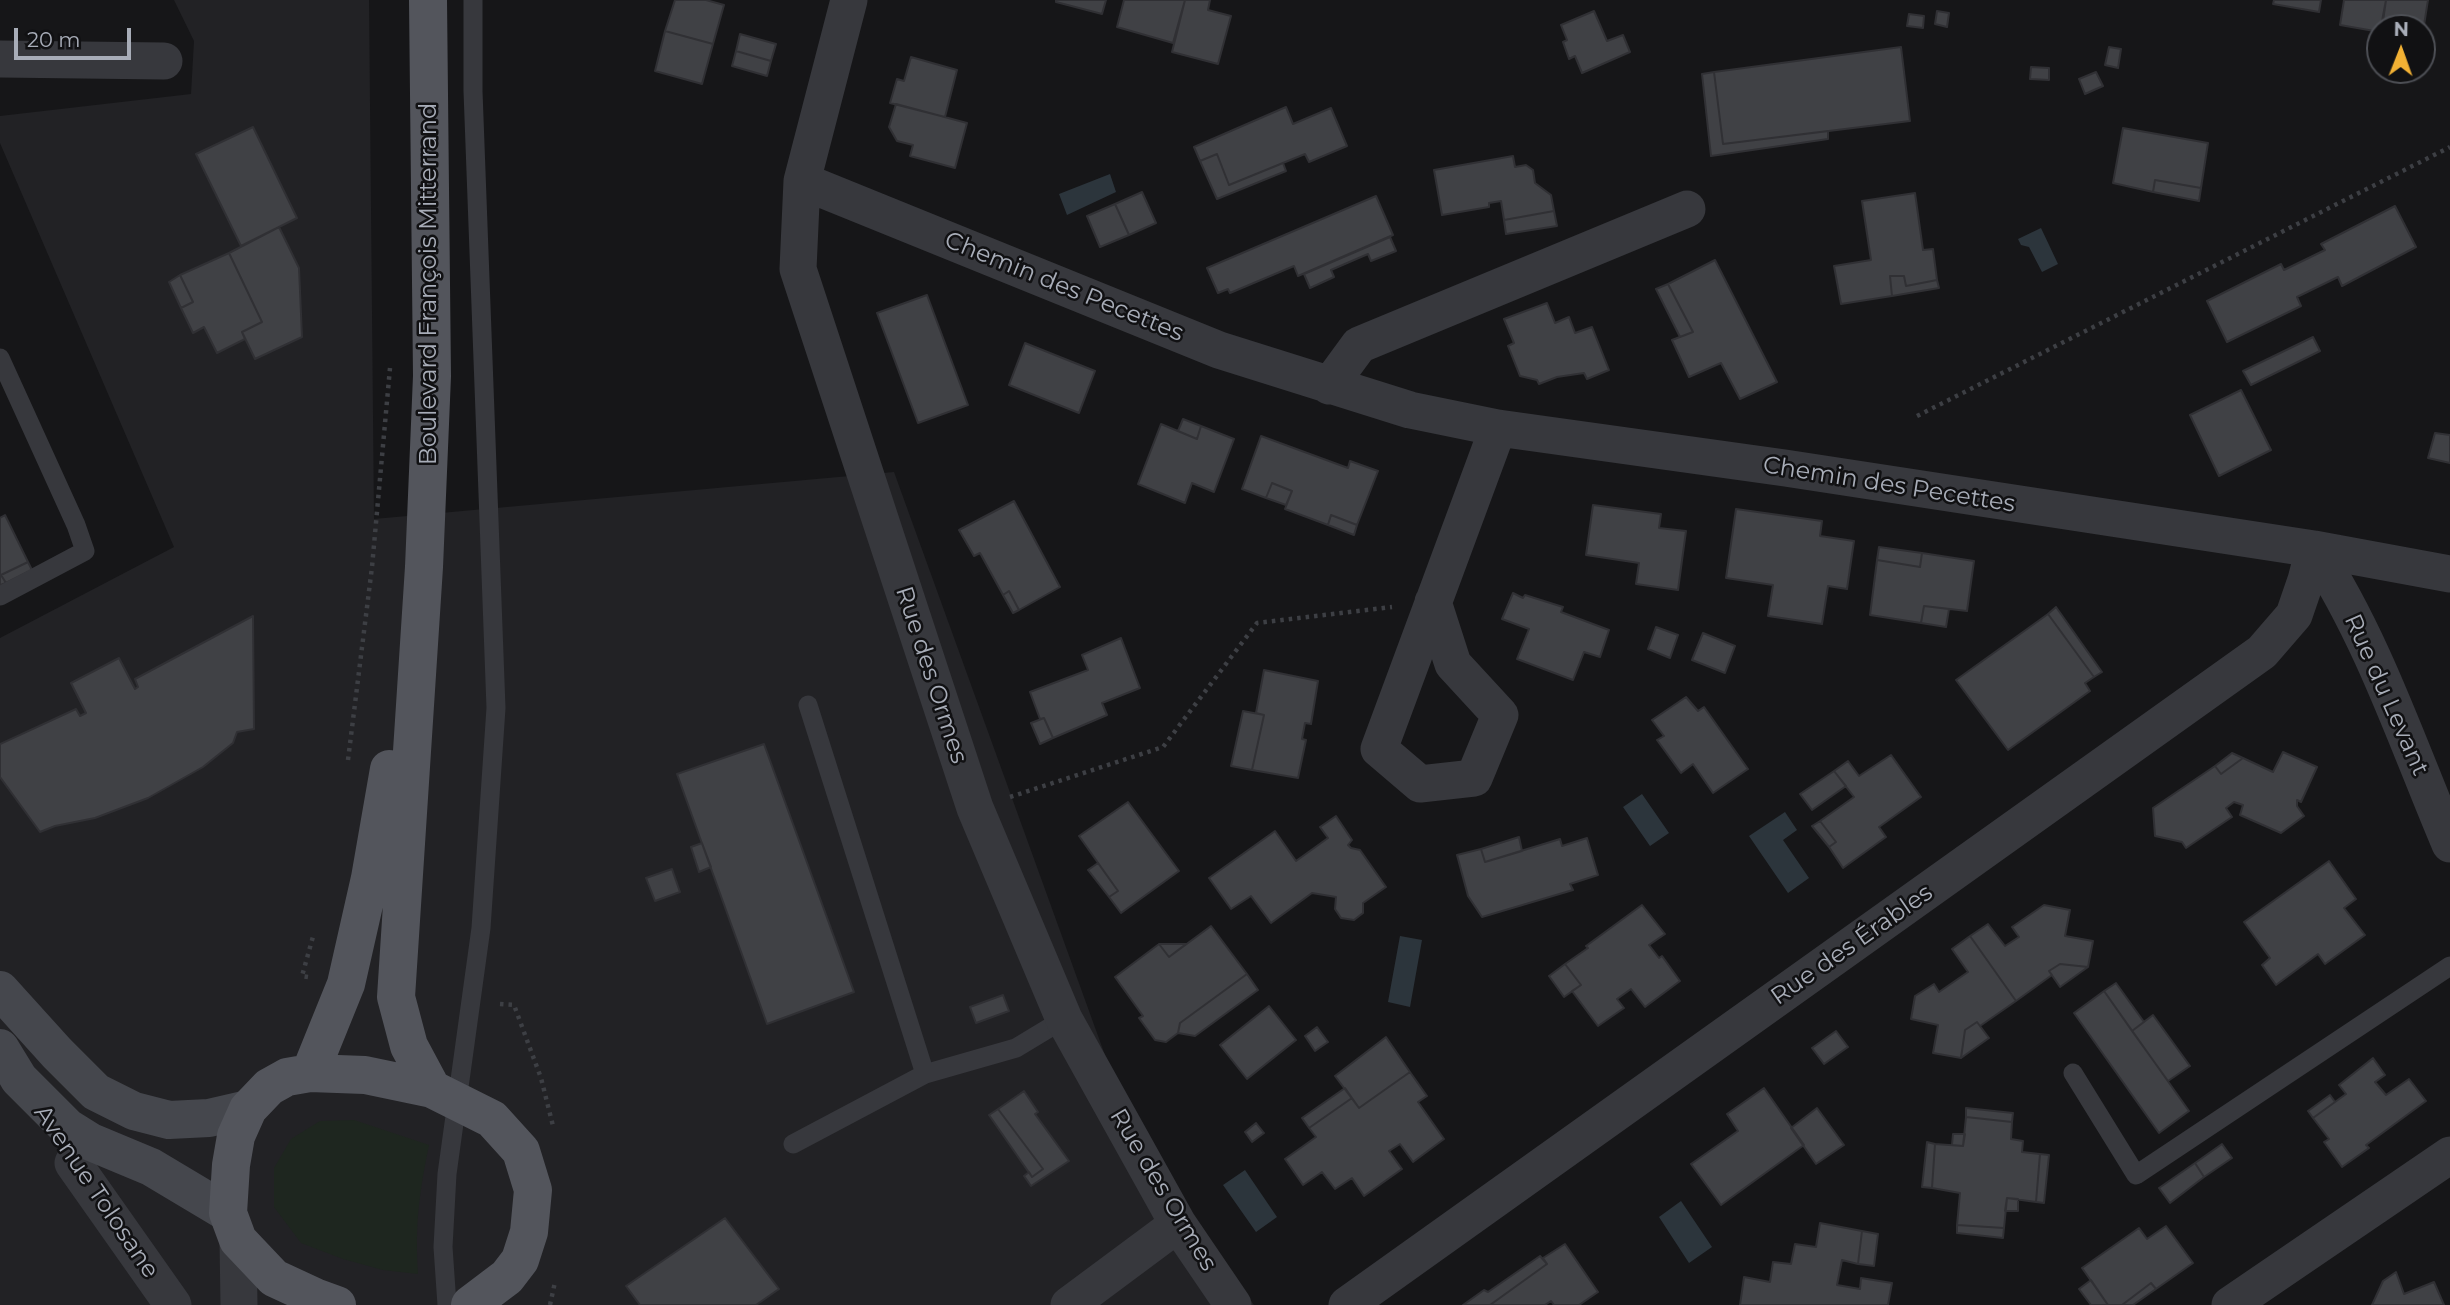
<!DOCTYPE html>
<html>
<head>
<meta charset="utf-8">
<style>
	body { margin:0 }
	#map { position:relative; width:2450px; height:1305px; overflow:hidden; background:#161618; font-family:Montserrat,sans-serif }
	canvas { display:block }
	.north { position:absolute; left:2366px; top:14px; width:70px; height:70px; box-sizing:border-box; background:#111113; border:2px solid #4d4f55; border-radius:50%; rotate:1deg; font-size:19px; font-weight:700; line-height:28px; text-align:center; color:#a8adb8 }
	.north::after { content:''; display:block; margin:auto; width:24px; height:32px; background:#f2b134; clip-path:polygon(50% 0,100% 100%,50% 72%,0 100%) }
	.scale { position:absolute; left:14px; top:28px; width:117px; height:32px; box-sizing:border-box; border:4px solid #a8adb8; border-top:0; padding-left:9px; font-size:21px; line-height:24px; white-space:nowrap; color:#a8adb8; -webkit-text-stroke:5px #111113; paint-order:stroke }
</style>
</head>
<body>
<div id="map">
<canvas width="2450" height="1305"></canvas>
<div class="north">N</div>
<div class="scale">20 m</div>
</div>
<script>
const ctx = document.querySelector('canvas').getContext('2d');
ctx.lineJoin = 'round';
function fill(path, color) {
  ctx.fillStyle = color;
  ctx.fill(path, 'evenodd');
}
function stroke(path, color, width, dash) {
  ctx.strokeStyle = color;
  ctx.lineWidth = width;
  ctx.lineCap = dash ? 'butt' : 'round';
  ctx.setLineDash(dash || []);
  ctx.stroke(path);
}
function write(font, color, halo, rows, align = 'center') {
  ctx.font = font + ' Montserrat,sans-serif';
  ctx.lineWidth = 5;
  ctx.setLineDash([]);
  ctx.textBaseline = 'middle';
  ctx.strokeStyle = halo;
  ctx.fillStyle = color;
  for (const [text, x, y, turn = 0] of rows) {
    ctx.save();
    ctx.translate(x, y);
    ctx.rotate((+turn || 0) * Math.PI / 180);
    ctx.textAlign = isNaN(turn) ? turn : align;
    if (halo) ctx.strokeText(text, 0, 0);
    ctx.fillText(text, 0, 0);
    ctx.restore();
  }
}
const built = new Path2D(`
	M174 0H369L374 519 894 472 1135 1138 1254 1305H0V638L174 547 0 143V116L191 94 194 41Z`);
const green = new Path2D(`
	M354 1120 429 1145C419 1194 415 1224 418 1274L383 1270 343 1259 301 1243 274 1207V1168L291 1139 320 1121Z`);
const water = new Path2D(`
	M1110 174 1116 192 1067 215 1059 194Z
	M2041 228 2058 264 2042 272 2029 247 2021 245 2018 239Z
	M1642 794 1669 833 1650 846 1623 807Z
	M1785 812 1797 830 1783 840 1809 878 1788 893 1749 836Z
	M1400 936 1422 940 1410 1007 1388 1002Z
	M1245 1170 1277 1217 1256 1232 1223 1185Z
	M1681 1201 1712 1247 1689 1263 1659 1217Z`);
const building = new Path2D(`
	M675 0H706L724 5 713 44 665 31Z
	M1056 0H1106L1102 14 1056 2Z
	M1124 0H1185L1173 43 1117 27Z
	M1185 0H1210L1208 10 1231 16 1218 64 1172 52Z
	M2274 0H2321L2319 12 2273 4Z
	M2344 0H2386L2380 32 2340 25Z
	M2386 0H2428L2422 38V28H2382Z
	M1594 11 1607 41 1623 35 1630 52 1582 73 1575 56 1569 59 1563 42 1567 40 1561 25Z
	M1937 11 1949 13 1947 27 1935 24Z
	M1909 14 1924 16 1923 28 1907 26Z
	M665 31 713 44 702 84 655 71Z
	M740 34 776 44 771 61 736 51Z
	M1901 47 1910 121 1723 144 1714 72Z
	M2109 47 2121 49 2118 68 2105 65Z
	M736 51 771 61 767 76 732 66Z
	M911 57 957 70 945 117 890 103 897 79 904 81Z
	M2031 67 2049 68V80L2030 79Z
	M1714 72 1723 144 1828 131V139L1711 156 1702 74Z
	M2096 72 2103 86 2085 94 2079 79Z
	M896 104 967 123 955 168 910 156 913 145 897 141 889 127Z
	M1286 107 1293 124 1331 108 1347 146 1309 162 1305 154 1229 185 1217 154 1200 161 1194 147Z
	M253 127 297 218 241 246 196 154Z
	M2123 128 2208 143 2201 188 2155 180 2153 192 2113 183Z
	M1217 154 1229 185 1283 163 1286 171 1217 199 1200 161Z
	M1513 156 1515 167 1526 165 1533 170 1535 183 1551 195 1554 211 1504 220 1501 201 1489 203V207L1442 215 1434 170Z
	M2155 180 2201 188 2199 201 2153 192Z
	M1142 192 1156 223 1129 235 1115 204Z
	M1915 193 1923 250 1933 249 1937 280 1906 286 1904 276H1890L1892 296 1841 304 1834 266 1871 260 1862 201Z
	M1376 196 1393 235 1298 276 1294 266 1230 293 1228 289 1218 293 1207 268Z
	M1115 204 1129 235 1100 247 1087 216Z
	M2395 206 2416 247 2342 286 2338 277 2297 297 2301 306 2227 342 2207 301 2281 264 2284 270 2325 250 2321 244Z
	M1554 211 1557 226 1506 234 1504 220Z
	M279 227 299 268 302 337 255 359 242 332 262 322 229 253Z
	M1390 237 1396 251 1371 261 1368 254 1331 270 1334 277 1310 288 1304 274Z
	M229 253 262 322 242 332 245 339 217 353 204 327 193 333 181 308 193 302 180 275Z
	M1715 260 1777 382 1740 399 1721 363 1689 377 1672 340 1693 332 1668 284Z
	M180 275 193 302 181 308 169 282Z
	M1890 276H1904L1906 286 1937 280 1939 288 1892 296Z
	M1668 284 1693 332 1680 337 1656 289Z
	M927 295 968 405 918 423 877 313Z
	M1547 303 1555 323 1569 317 1575 333 1592 327 1609 370 1587 379 1584 373 1557 377 1539 384 1537 380 1520 376 1508 346 1514 343 1504 319Z
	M2313 337 2320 351 2251 385 2243 371Z
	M1025 343 1095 371 1079 413 1009 385Z
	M2241 390 2271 450 2219 476 2190 415Z
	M1183 419 1201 426 1197 439 1178 431Z
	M1161 424 1197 439 1201 426 1234 439 1214 492 1192 483 1185 503 1138 484Z
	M2435 433 2450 435V463L2428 458Z
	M1261 436 1348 468 1350 461 1378 471 1357 525 1331 515 1328 525 1285 509 1292 491 1272 483 1266 498 1242 489Z
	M1272 483 1292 491 1286 505 1266 498Z
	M1014 501 1060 587 1019 610 1009 591 1003 595 980 553 974 556 959 530Z
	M1593 505 1661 514 1659 528 1686 531 1678 590 1636 584 1639 563 1586 555Z
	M1736 509 1822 521 1820 536 1854 541 1847 589 1828 586 1822 624 1768 616 1773 585 1726 578Z
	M5 515 28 562 1 575 6 583 0 585V518Z
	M1331 515 1357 525 1354 535 1328 525Z
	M1879 547 1922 553 1920 567 1877 560Z
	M1922 553 1974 561 1967 611 1924 606 1921 623 1870 615 1877 560 1920 567Z
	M28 562 32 570 6 583 1 575Z
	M1009 591 1019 610 1013 613 1003 595Z
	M1513 593 1523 598 1525 595 1563 607 1561 612 1609 630 1600 657 1584 652 1573 680 1517 659 1529 629 1502 619Z
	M1924 606 1949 609 1946 627 1921 623Z
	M2056 607 2102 672 2094 677 2048 614Z
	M2048 614 2094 677 2085 683 2090 691 2008 750 1956 680Z
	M253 616 254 729 237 732 233 743 203 767 148 798 95 818 55 826 40 832 0 777V744L76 709 80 716 86 713 71 683 119 658 135 689 138 687 135 679Z
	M1656 627 1678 635 1670 658 1648 649Z
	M1703 633 1735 646 1725 673 1692 660Z
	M1121 638 1140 688 1102 703 1107 715 1053 738 1044 718 1040 719 1030 692 1088 670 1082 655Z
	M1264 670 1318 681 1311 724 1305 723 1302 739 1306 740 1298 778 1252 770 1264 715 1256 713Z
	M1686 697 1698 711 1704 707 1748 769 1713 793 1693 764 1681 773 1657 740 1664 736 1652 720Z
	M1243 711 1264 715 1252 770 1231 766Z
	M1044 718 1053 738 1040 744 1031 723Z
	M764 744 854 992 767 1024 677 774Z
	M2283 752 2317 767 2301 802 2297 800V806L2304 816 2281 833 2240 815 2243 805 2234 802 2226 808 2232 817 2186 848 2182 842 2155 836 2153 808 2215 766 2221 774 2243 758 2273 772Z
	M2232 753 2243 758 2221 774 2215 766Z
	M1891 755 1921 797 1879 827 1886 837 1843 868 1829 847 1836 842 1820 821 1854 797 1834 771 1848 761 1859 776Z
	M1834 771 1846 786 1812 810 1800 794Z
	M1128 802 1179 871 1121 913 1109 897 1118 891 1079 836Z
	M1336 816 1352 840 1348 845 1351 848 1360 850 1386 887 1363 903V913L1354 920 1341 918 1335 909 1336 897 1312 893 1271 923 1251 896 1231 909 1209 878 1275 831 1296 861 1328 838 1320 827Z
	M1820 821 1836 842 1829 847 1812 826Z
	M1519 837 1522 851 1485 862 1481 849Z
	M1587 838 1598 875 1570 884 1573 890 1482 917 1468 896 1457 855 1481 849 1485 862 1560 839 1562 846Z
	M702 843 711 867 699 872 691 847Z
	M2329 861 2356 899 2344 908 2365 935 2325 964 2318 954 2276 985 2262 965 2270 958 2244 922Z
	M1098 863 1118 891 1109 897 1088 870Z
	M672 869 680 892 655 901 646 878Z
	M1642 905 1665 934 1649 945 1659 958 1662 956 1680 981 1645 1007 1631 989 1617 999 1624 1008 1598 1026 1572 991 1581 985 1565 964 1588 948 1586 946Z
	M2044 905 2070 910 2065 936 2093 941 2088 967 2060 964 2049 971 2052 975 2016 1001 1970 936 1988 924 2005 946 2019 937 2012 927Z
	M1211 926 1247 974 1180 1023 1178 1033 1166 1042 1155 1040 1139 1018 1143 1016 1115 977 1159 944 1169 957Z
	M1970 936 2016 1001 1980 1026 1977 1022 1965 1030 1961 1058 1933 1053 1938 1025 1911 1019 1915 996 1934 984 1939 992 1968 972 1952 949Z
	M1159 944H1186L1169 957Z
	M1565 964 1581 985 1564 997 1549 976Z
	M2060 964 2088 967 2060 987 2049 971Z
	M1247 974 1258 990 1195 1036 1178 1033 1180 1023Z
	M2116 983 2144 1022 2132 1031 2104 991Z
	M2104 991 2189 1111 2159 1133 2074 1013Z
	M1003 995 1009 1011 976 1023 970 1007Z
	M1269 1006 1296 1040 1247 1079 1220 1045Z
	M2153 1015 2190 1066 2168 1081 2132 1031Z
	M1977 1022 1989 1038 1961 1058 1965 1030Z
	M1317 1027 1328 1042 1315 1051 1305 1036Z
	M1836 1031 1848 1047 1824 1064 1812 1048Z
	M1386 1037 1410 1072 1359 1108 1335 1076Z
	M2373 1058 2385 1075 2375 1082 2386 1095 2409 1079 2426 1101 2366 1145 2369 1148 2342 1167 2324 1142 2329 1139 2313 1118 2346 1094 2339 1085Z
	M1410 1072 1427 1096 1418 1102 1444 1139 1413 1162 1400 1144 1389 1151 1402 1169 1364 1196 1352 1178 1335 1189 1322 1172 1303 1185 1285 1159 1316 1137 1309 1128 1352 1098 1359 1108Z
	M1345 1088 1352 1098 1309 1128 1302 1118Z
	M1764 1088 1804 1145 1721 1205 1691 1164 1738 1131 1727 1114Z
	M1024 1091 1038 1112 1035 1114 1069 1161 1031 1186 1024 1176 1029 1172 1032 1177 1043 1169 998 1109Z
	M2330 1095 2335 1102 2313 1118 2308 1111Z
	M1817 1108 1844 1145 1816 1164 1791 1128Z
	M1966 1108 2013 1113 2012 1122 1966 1117Z
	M998 1109 1043 1169 1032 1177 989 1115Z
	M1966 1117 2012 1122 2011 1139 2023 1141 2022 1152 2040 1154 2036 1202 2007 1198 2004 1228 1957 1225 1960 1193 1932 1188 1935 1144 1963 1146Z
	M1256 1123 1264 1133 1252 1142 1245 1132Z
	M1953 1134H1965L1963 1146 1952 1145Z
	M1927 1142 1935 1144 1932 1188 1922 1187Z
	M2222 1144 2232 1158 2204 1177 2195 1163Z
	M2040 1154 2049 1155 2044 1203 2036 1202Z
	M2195 1163 2204 1177 2170 1203 2159 1188Z
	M2007 1198 2018 1199V1211H2005Z
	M725 1218 779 1289 756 1305H640L626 1286Z
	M1820 1223 1862 1231 1858 1264 1842 1260 1837 1285 1860 1289 1861 1278 1892 1283 1888 1305H1740L1744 1277 1770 1282 1773 1262 1791 1264 1795 1244 1816 1247Z
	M1957 1225 2004 1228 2003 1238 1957 1233Z
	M2166 1226 2193 1263 2156 1289 2151 1283 2122 1305H2108L2082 1268 2139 1228 2147 1239Z
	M1862 1231 1878 1234 1874 1266 1858 1264Z
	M1565 1244 1598 1292 1579 1305H1554L1551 1301 1545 1305H1490L1547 1264 1543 1258Z
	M1540 1256 1547 1264 1490 1305H1463L1484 1290 1488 1292Z
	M2396 1272 2404 1294 2434 1282 2444 1305H2372L2383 1281Z
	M2091 1280 2108 1305H2091L2079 1289Z
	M2151 1283 2156 1289 2133 1305H2122Z`);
const path = new Path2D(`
	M1917 416 2450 147
	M348 760 372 567 390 368
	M1010 797 1163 747 1257 623 1392 607
	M308 977 302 976 314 933
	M500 1004 514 1005 541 1078 553 1126
	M550 1305 555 1282`);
const lane = new Path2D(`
	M0 358 76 525 85 551 0 596
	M808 705 925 1074
	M2073 1073 2136 1175 2450 966
	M793 1144 925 1074 1016 1048 1064 1019
	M447 1305 443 1247 447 1174 481 928 496 708 473 91V0`);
const street = new Path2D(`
	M849 0 802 181 798 269 975 808 1064 1019 1178 1224 1233 1305
	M0 59 164 61
	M802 181 1219 350 1410 410 1498 428 1785 468 2314 549 2450 574
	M1329 386 1359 345 1687 209
	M2314 549C2373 639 2408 745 2450 844
	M1433 602 1453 664 1500 715 1474 778 1420 784 1379 749 1498 428
	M73 1163 173 1305
	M238 1240 239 1305
	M1069 1305 1178 1224
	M1347 1305 2262 652 2294 615 2306 580 2314 549
	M2230 1305 2450 1155`);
const secondary = new Path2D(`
	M0 990 57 1053 96 1092 134 1111 169 1120 209 1118 248 1109
	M0 1048 19 1079 67 1127 91 1142 151 1167 228 1213`);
const primary = new Path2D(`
	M428 0 432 376 424 567 396 997 409 1046 432 1089
	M310 1073 346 984 370 878 389 769
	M337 1305 315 1297 274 1278 238 1240 228 1213 231 1165 236 1136 248 1109 269 1087 287 1077 310 1073 365 1075 432 1089 492 1119 521 1151 533 1190 529 1232 520 1260 507 1277 470 1305`);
const streetNames = [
	["Boulevard François Mitterrand",429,284,-90],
	["Chemin des Pecettes",1064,287,22],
	["Chemin des Pecettes",1889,485,9],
	["Rue des Ormes",931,675,72],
	["Rue du Levant",2386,695,66],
	["Rue des Érables",1852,945,-35],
	["Rue des Ormes",1163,1190,59],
	["Avenue Tolosane",96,1192,56]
];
fill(built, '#222225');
fill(green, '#1e261f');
fill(water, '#2c353c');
fill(building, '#404145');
stroke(building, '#303034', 2);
stroke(path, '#3d3f44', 4.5, [3.5, 5]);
stroke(lane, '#37383d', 19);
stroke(street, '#37383d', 37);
stroke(secondary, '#45474d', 38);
stroke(primary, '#53555c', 38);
write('24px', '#a8adb8', '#111113', streetNames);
</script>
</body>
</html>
